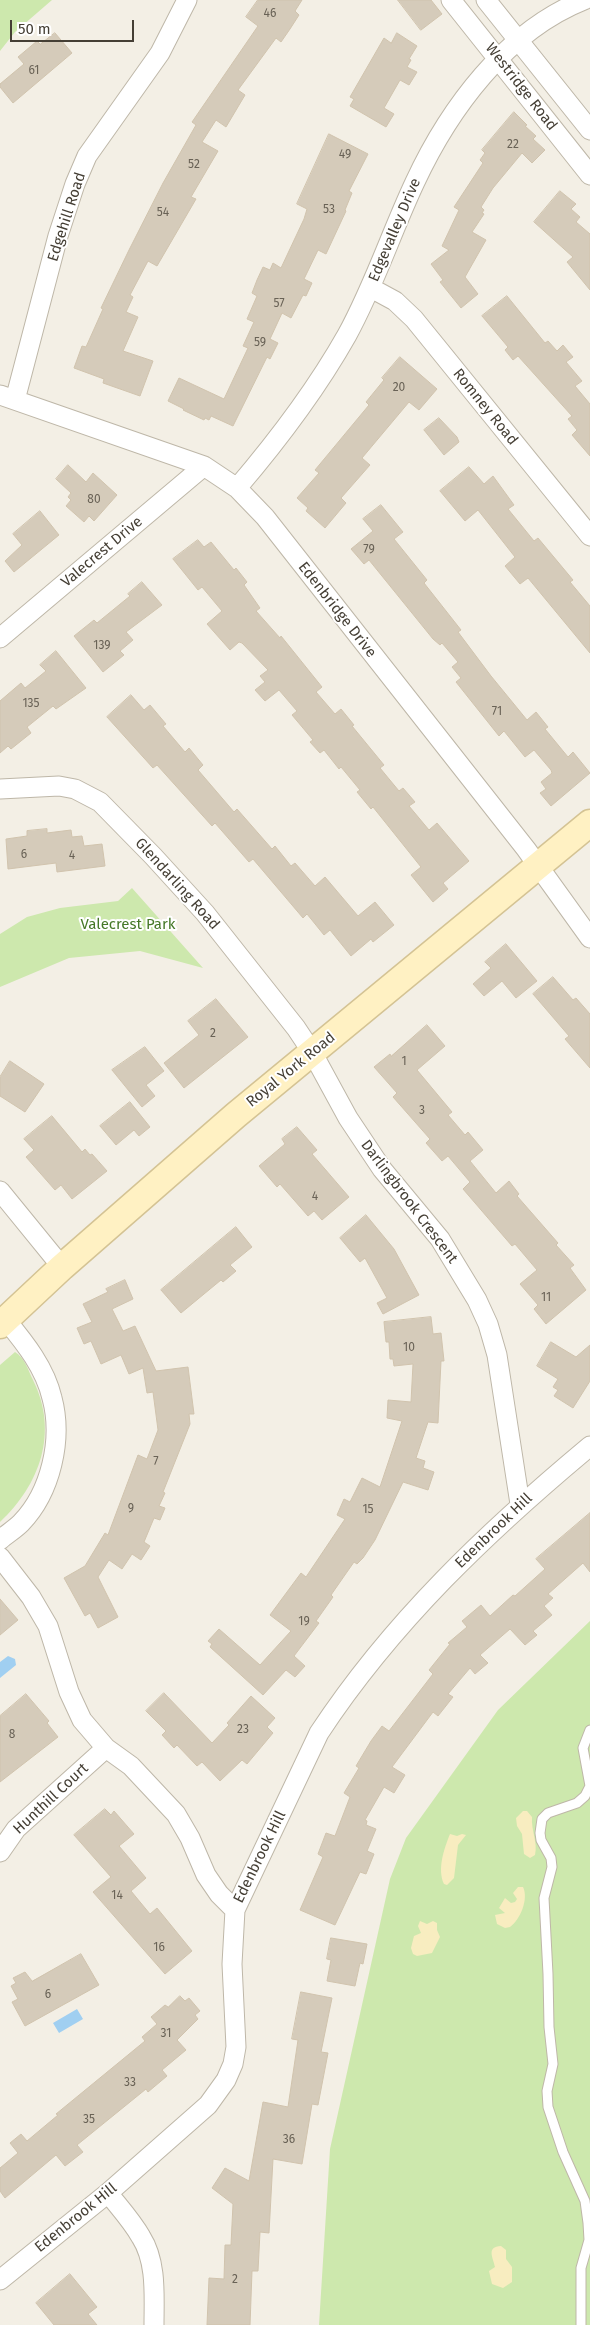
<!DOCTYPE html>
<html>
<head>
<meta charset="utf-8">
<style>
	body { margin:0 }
	#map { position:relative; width:590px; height:2325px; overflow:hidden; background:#f3efe5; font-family:"Fira Sans",sans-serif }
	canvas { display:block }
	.scale { position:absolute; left:10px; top:20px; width:124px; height:22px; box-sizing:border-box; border:2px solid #453f35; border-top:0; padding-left:6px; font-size:15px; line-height:18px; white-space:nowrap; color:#453f35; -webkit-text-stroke:4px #fff; paint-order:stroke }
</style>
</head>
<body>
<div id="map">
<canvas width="590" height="2325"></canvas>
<div class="scale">50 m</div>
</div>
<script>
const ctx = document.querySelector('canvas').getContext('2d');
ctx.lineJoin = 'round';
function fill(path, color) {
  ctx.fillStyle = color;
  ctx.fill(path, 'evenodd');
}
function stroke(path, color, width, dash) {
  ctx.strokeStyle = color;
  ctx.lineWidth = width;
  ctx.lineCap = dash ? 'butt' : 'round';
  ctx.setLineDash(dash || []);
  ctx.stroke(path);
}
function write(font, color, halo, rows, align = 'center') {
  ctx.font = font + ' "Fira Sans",sans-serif';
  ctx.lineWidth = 4;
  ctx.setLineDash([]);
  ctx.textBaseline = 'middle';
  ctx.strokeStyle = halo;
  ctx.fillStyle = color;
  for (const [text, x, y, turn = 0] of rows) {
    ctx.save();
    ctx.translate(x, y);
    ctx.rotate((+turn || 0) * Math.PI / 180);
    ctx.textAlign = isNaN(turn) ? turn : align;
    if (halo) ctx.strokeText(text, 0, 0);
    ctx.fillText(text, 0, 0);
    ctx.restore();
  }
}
const green = new Path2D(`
	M0 0H52L15 32 0 51Z
	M132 888 203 968 140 951 69 958 0 987V934L27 917 60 908 118 901Z
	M15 1352C25 1358 28 1370 33 1380 59 1432 40 1485 0 1522V1365Z
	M590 1621V2325H319L330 2149 390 1879 406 1838 498 1710Z`);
const sand = new Path2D(`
	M523 1811H527L532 1817C531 1831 538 1842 535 1855L530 1858 524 1854 522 1834 517 1826 516 1818Z
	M450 1834 457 1836 462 1834 466 1835 458 1845 454 1878 447 1885 444 1884C437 1869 444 1849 450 1834Z
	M518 1887H523C529 1899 520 1920 510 1927L505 1928 497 1924 495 1915 505 1913 499 1908 505 1898 511 1903 515 1902 517 1899 513 1893Z
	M420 1921 427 1924 433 1921 437 1923V1930L440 1937 432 1953 417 1956 413 1954 411 1948 414 1936 421 1933 418 1926Z
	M501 2246 506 2250V2259L512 2267V2282L503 2288 492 2284 489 2271 495 2267C493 2257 486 2247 501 2246Z`);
const water = new Path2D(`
	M8 1656 15 1659 16 1665 0 1678V1662Z
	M77 2009 83 2019 59 2033 53 2023Z`);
const building = new Path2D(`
	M258 0H302L295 11 299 15 290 29 281 42 276 38 238 90 245 95 226 127 216 120 202 142 218 151 191 197 196 199 157 266 148 261 130 295 133 297 126 312 138 317 123 351 153 361 140 396 103 383 104 379 74 368 82 346 86 347 103 309 101 308 129 250 163 183 196 125 192 122 258 26 246 17Z
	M398 0H431L442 14 421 30Z
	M55 33 72 53 13 103 0 87V84L24 64 18 57 37 41 40 44Z
	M397 33 417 46 409 59 411 60 407 67 417 72 409 85 400 80 384 108 394 114 386 127 350 106 354 99 350 97 384 38 391 43Z
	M514 112 527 125 525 126 536 136 533 139 545 150 532 163 522 153 493 188 481 207 484 210 482 213 484 214 472 232 486 240 465 277 478 294 461 308 440 282 443 280 431 264 449 250 442 246 459 210 454 207 483 163 480 160 485 153 482 150Z
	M329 134 368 154 349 191 352 193 345 210 346 211 326 254 318 250 304 279 312 283 306 296 303 295 291 318 282 313 270 339 278 343 270 359 267 357 233 426 211 416 209 420 205 418 204 420 183 410 184 409 168 401 179 378 224 399 248 348 243 346 254 322 247 319 257 296 252 293 257 280 263 267 270 270 273 263 281 268 304 219 307 209 297 204Z
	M560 191 576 204 571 209 580 217 576 222 590 234V290L567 262 573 257 534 222Z
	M507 296 545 343 548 341 557 351 563 345 573 357 566 362 582 381 575 386 590 404V456L572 435 577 430 568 419 572 416 518 356 513 360 505 350 508 347 482 316Z
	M400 357 437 389 419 410 409 402 362 458 370 465 341 498 346 503 325 528 306 511 308 508 297 498 319 473 315 470 369 405 366 402 384 380 382 378Z
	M439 418 457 437 459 442 444 455 424 430Z
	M68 465 86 482 93 473 117 495 94 521 89 516 84 522 66 506 71 500 68 497 71 493 56 479Z
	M469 467 484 484 493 476 514 505 508 509 534 541 538 538 573 580 570 582 590 606V653L528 578 520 584 505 566 515 557 478 510 465 521 440 491Z
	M381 505 403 532 394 539 427 580 424 583 461 630 458 632 491 676 527 720 536 712 548 727 545 729 568 757 573 752 590 773 551 806 540 793 546 789 541 782 552 773 551 770 534 750 525 757 504 731 499 736 456 682 461 678 452 667 458 662 442 643 440 645 433 639 369 560 364 564 351 549 373 531 363 519Z
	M40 511 59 535 14 572 5 561 22 545 13 534Z
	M198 540 204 547 211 542 234 570 236 568 247 582 244 585 260 608 256 611 280 638 281 636 322 687 316 692 335 714 341 709 354 725 352 726 384 765 380 768 399 791 403 788 415 802 409 806 429 830 437 823 469 861 443 883 448 889 433 902 411 875 421 867 373 807 371 809 357 792 360 790 341 767 339 769 324 750 320 753 310 742 313 740 292 715 297 711 279 690 265 701 255 690 265 682 260 676 268 670 242 643 239 642 230 650 207 624 222 611 202 587 198 590 173 559Z
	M142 582 162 605 126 632 133 640 120 651 124 655 103 672 74 636 94 620 97 623 130 596 128 594Z
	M56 651 86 688 56 709 53 706 27 727 31 733 11 749 8 746 0 753V701L21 683 25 688 46 671 40 665Z
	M131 695 144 710 150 705 166 724 163 726 185 752 189 748 203 765 198 770 234 812 237 809 272 849 275 846 291 866 295 863 315 886 325 877 358 916 375 902 394 925 373 942 371 939 351 956 330 930 324 935 307 914 303 918 253 859 249 862 215 823 212 826 157 765 153 768 107 717Z
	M47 829V833L71 830 72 837 82 836 84 846 102 844 105 866 57 872 56 863 8 869 6 839 27 836V831Z
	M506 944 537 981 516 998 502 981 484 996 473 984 491 968 485 962Z
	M553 977 573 1000 576 998 590 1014V1068L565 1039 569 1036 533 994Z
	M216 999 248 1037 184 1088 164 1063 199 1035 188 1021Z
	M427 1025 445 1046 417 1070 452 1112 448 1115 465 1135 468 1132 483 1150 470 1161 496 1193 509 1181 519 1194 517 1196 558 1243 556 1245 574 1265 570 1268 586 1290 546 1324 534 1309 538 1305 520 1284 537 1270 515 1244 512 1246 463 1189 470 1182 448 1156 442 1161 426 1143 430 1139 393 1097 397 1093 374 1067 390 1054 391 1056Z
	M145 1047 164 1071 146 1085 155 1096 142 1107 112 1070Z
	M10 1061 44 1084 25 1112 0 1096V1077Z
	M130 1102 150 1127 139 1136 134 1130 116 1145 100 1126Z
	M52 1116 82 1152 85 1149 90 1155 92 1154 107 1171 72 1199 61 1185 55 1190 26 1157 34 1150 24 1139Z
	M297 1127 317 1150 312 1154 349 1197 322 1220 314 1211 308 1216 280 1184 277 1187 259 1166 285 1144 282 1139Z
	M366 1215 394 1249 419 1295 383 1314 377 1303 387 1298 365 1258 360 1262 340 1238Z
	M236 1227 252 1247 230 1265 236 1271 223 1282 221 1280 181 1313 161 1290Z
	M125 1280 133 1299 112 1309 123 1331 135 1326 156 1371 188 1367 194 1414H189L190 1424 163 1492 165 1493 159 1506 165 1508 160 1520 154 1518 144 1542 150 1546 141 1560 132 1554 122 1569 109 1560 98 1577 118 1617 98 1628 90 1613 85 1616 64 1578 85 1566 105 1533 108 1535 138 1455 147 1459 158 1430 153 1392 147 1393 143 1368 129 1374 121 1355 101 1364 91 1341 84 1344 77 1328 92 1322 83 1304 108 1292 106 1289Z
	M431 1317 433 1334 441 1333 444 1361H441L438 1423 428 1422 416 1458 425 1461 423 1468 434 1472 428 1490 403 1482 375 1540 363 1558 357 1564 354 1562 347 1572 331 1595 333 1597 316 1621 319 1623 294 1656 305 1666 295 1677 286 1670 263 1695 210 1647 212 1644 208 1641 219 1629 260 1665 291 1631 270 1615 301 1573 306 1577 345 1519 337 1515 344 1499 350 1502 362 1478 380 1487 402 1421 387 1418 388 1400 411 1402 413 1364 394 1366 393 1359H390L389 1342H386L384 1322Z
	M551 1342 576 1357 590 1345V1381L573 1408 554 1396 558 1390 553 1387 558 1379 537 1366Z
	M590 1513V1572L583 1563 548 1594 553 1598 544 1606 552 1615 533 1631 537 1635 525 1645 510 1629 480 1655 488 1663 475 1674 470 1668 448 1694 453 1697 438 1716 433 1712 392 1767 405 1775 394 1793 384 1787 365 1820 367 1821 366 1825 376 1829 367 1851 374 1854 366 1874 360 1872 335 1925 300 1910 323 1857 318 1854 326 1833 335 1836 350 1797 344 1793 359 1768 356 1766 371 1741 382 1726 389 1731 433 1674 429 1670 450 1644 448 1643 467 1627 462 1621 481 1605 490 1616 513 1595 515 1596 545 1569 536 1559Z
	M0 1599 18 1620 0 1635Z
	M164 1693 212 1743 229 1725 227 1723 251 1696 275 1718 267 1727 273 1733 247 1764 242 1760 220 1781 202 1762 197 1766 177 1745 174 1748 162 1735 166 1731 146 1711Z
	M26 1694 49 1721 47 1723 58 1737 0 1782V1716Z
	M105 1809 111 1815 114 1811 134 1834 119 1846 146 1878 131 1891 150 1914 157 1908 192 1951 165 1974 93 1892 111 1877 74 1835Z
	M331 1938 367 1944 363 1964 360 1963 355 1986 327 1981 331 1960 327 1959Z
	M81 1954 99 1985 25 2026 12 2002 18 1999 11 1986 16 1983 13 1978 25 1972 32 1981Z
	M301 1992 332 1998 321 2052 328 2053 318 2105 312 2104 302 2164 273 2159 269 2233 260 2232 258 2271H252L250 2325H207L209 2278 224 2279 225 2245H231L233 2204 212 2188 225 2168 249 2181 263 2102 288 2107 298 2040 292 2039Z
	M180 1996 185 2001 189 1998 200 2011 195 2015 198 2019 177 2040 186 2050 162 2070 167 2076 148 2092 146 2089 77 2145 83 2152 65 2166 56 2155 5 2198 0 2191V2168L18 2153 10 2143 21 2134 27 2141 58 2115 56 2114 145 2041 142 2037 157 2024 151 2017 165 2005 168 2007Z
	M70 2274 97 2307 88 2314 97 2325H54L36 2303Z`);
const lane = new Path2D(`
	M581 2325V2268L589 2240 588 2223 585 2201 563 2152 548 2107 547 2091 553 2064 549 2027 548 1974 544 1898 552 1867 551 1858 541 1840 540 1833 542 1819 548 1813 577 1803 585 1796 590 1786 583 1748 590 1730`);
const street = new Path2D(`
	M451 0 590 175
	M486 0 590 130
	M371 288 395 301 414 319 590 536
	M0 395 204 466 237 488 265 517 526 849 590 938
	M15 400 58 236 75 184 87 156 160 53 187 0
	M237 488C278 440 316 390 347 335 374 286 391 233 415 182 449 109 506 31 584 0
	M0 638 204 466
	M0 789 59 786 75 789 100 802 153 856 205 913 296 1028 312 1052 348 1118 382 1169 440 1239 477 1300 488 1324 497 1355 520 1504
	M0 1191 62 1267
	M0 1540C7 1534 15 1529 21 1523 51 1492 63 1439 52 1398 45 1368 25 1343 6 1320
	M0 1557 31 1597 48 1626 69 1692 82 1720 106 1748 131 1766 176 1814 190 1838 206 1875 219 1894 235 1910
	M0 1852 16 1829 106 1748
	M108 2193C119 2207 132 2221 141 2237 157 2262 154 2296 154 2325
	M0 2280 108 2193 208 2105 226 2080 233 2064 236 2047 232 1964 235 1910 319 1733C392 1622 488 1531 590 1446`);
const secondary = new Path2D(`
	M0 1325 62 1267 236 1115 590 823`);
const numberNames = [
	["46",270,14],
	["61",34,71],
	["22",513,145],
	["49",345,155],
	["52",194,165],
	["53",329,210],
	["54",163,213],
	["57",279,304],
	["59",260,343],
	["20",399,388],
	["80",94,500],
	["79",369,550],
	["139",102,646],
	["135",31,704],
	["71",497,712],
	["6",24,855],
	["4",72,856],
	["2",213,1034],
	["1",404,1062],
	["3",422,1111],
	["4",315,1197],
	["11",546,1298],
	["10",409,1348],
	["7",156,1462],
	["9",131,1509],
	["15",368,1510],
	["19",304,1622],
	["23",243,1730],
	["8",12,1735],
	["14",117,1896],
	["16",159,1948],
	["6",48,1995],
	["31",166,2034],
	["33",130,2083],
	["35",89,2120],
	["36",289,2140],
	["2",235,2280]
];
const streetNames = [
	["Westridge Road",521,87,52],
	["Edgehill Road",67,217,-72],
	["Edgevalley Drive",395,230,-67],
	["Romney Road",485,407,51],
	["Valecrest Drive",102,552,-40],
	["Edenbridge Drive",337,610,52],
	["Glendarling Road",177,884,48],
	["Royal York Road",291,1070,-39],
	["Darlingbrook Crescent",409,1202,53],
	["Edenbrook Hill",494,1531,-44],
	["Hunthill Court",51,1799,-43],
	["Edenbrook Hill",260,1857,-64],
	["Edenbrook Hill",76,2218,-39]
];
const parkNames = [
	["Valecrest Park",128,925]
];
fill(green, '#cde8ad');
fill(sand, '#f8edc0');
fill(water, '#a0cff1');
fill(building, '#d5cbba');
stroke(building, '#d0c3ad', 1);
stroke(lane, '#beb7a8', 11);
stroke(street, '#beb7a8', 21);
stroke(secondary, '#d4c394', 29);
stroke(lane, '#fff', 9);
stroke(street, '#fff', 19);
stroke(secondary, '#fff1c3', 26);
write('12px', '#696256', null, numberNames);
write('15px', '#453f35', '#fff', streetNames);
write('15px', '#457827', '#fff', parkNames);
</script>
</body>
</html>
